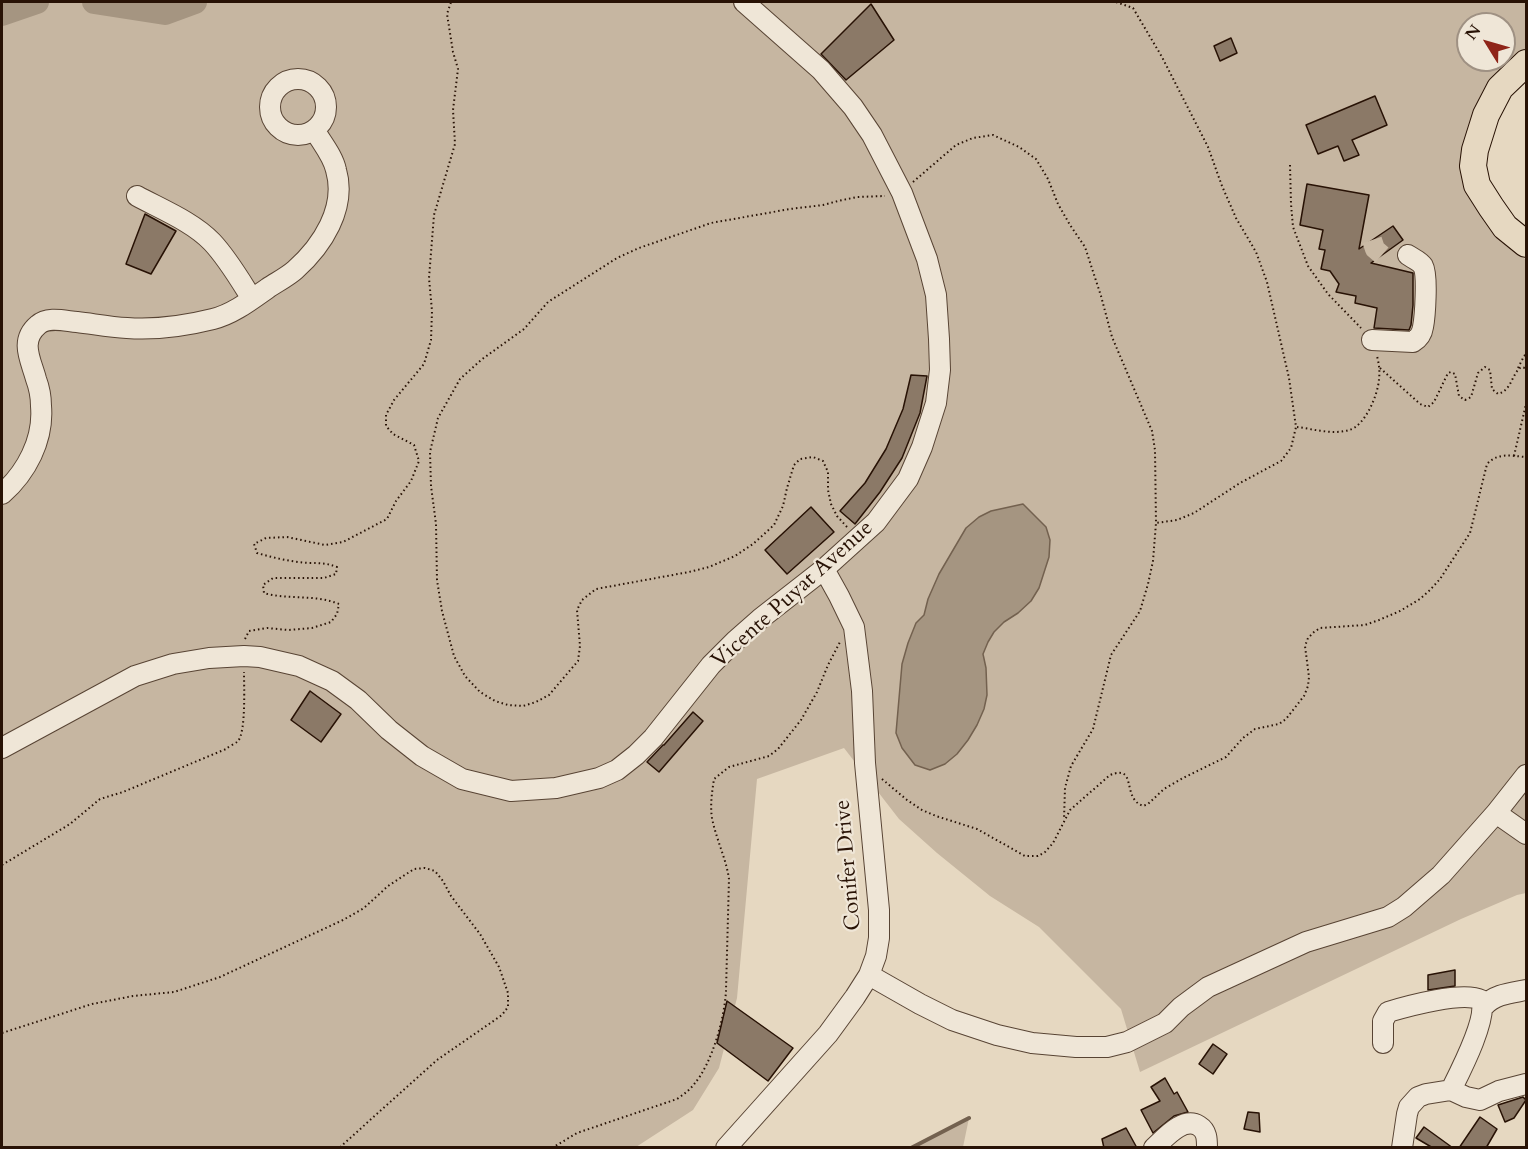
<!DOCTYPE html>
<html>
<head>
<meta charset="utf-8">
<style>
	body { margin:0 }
	#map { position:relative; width:1528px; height:1149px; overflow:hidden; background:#e6d8c1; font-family:Cardo,serif }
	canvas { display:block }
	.frame { position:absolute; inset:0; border:3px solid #281205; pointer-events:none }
	.north { position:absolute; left:1456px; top:12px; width:60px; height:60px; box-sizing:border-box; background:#efe6d7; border:2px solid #9f9183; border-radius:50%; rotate:307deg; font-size:16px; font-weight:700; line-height:24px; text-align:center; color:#281205 }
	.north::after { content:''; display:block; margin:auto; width:21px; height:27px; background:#8f2418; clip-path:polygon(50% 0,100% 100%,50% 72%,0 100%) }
</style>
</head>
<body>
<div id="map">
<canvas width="1528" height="1149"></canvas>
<div class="frame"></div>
<div class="north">N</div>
</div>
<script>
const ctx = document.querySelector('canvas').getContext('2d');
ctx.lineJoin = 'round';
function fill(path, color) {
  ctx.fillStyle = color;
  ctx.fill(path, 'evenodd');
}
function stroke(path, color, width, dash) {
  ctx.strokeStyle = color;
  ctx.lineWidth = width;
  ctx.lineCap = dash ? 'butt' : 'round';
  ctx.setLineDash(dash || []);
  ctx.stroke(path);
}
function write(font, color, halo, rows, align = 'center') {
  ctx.font = font + ' Cardo,serif';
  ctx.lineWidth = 4.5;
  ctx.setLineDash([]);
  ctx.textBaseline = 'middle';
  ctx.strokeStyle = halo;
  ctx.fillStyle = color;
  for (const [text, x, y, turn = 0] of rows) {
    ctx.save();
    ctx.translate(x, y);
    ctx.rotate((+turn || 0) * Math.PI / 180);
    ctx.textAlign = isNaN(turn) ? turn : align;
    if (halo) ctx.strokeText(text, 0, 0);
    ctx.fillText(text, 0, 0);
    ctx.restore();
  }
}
const green = new Path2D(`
	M37 2H94L165 13 195 2H1526V50L1508 68 1476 106 1470 121 1465 144 1501 237 1526 260V893L1517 895 1461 919 1140 1072 1121 1009 1039 927 990 896 937 853 899 819 844 748 757 779 737 998 719 1068 693 1110 636 1147H2V14ZM1468 24H1504V60H1468Z
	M969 1118 963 1147H911Z`);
const water = new Path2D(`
	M1023 504 1046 527 1050 540 1049 557 1039 588 1031 601 1018 613 1004 622 994 632 988 642 983 654 986 668 987 695 984 709 977 725 968 740 957 754 945 764 930 770 915 765 902 748 896 733 902 664 908 643 916 623 924 615 928 599 939 574 966 528 979 517 991 511Z`);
const stream = new Path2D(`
	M911 1148 969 1118`);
const river = new Path2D(`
	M94 2 165 13 195 2
	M2 14 37 2`);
const building = new Path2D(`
	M871 4 894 40 846 80 821 54Z
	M1231 38 1237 53 1220 61 1214 46Z
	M1375 96 1387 125 1352 140 1359 155 1344 161 1338 146 1318 154 1306 125Z
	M1307 184 1369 195 1359 249 1393 226 1403 240 1371 263 1413 273V305L1411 325 1409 330 1374 328 1377 308 1355 303 1356 296 1336 292 1339 284 1330 271 1321 269 1325 250 1319 249 1323 230 1300 225Z
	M145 214 176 231 151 274 126 264Z
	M911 375 927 376 920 413 902 458 880 492 855 524 840 511 865 483 886 449 903 409Z
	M811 507 834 532 787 574 765 550Z
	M310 691 341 714 321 742 291 720Z
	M693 712 703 721 659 772 647 762 663 745H664Z
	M1455 970V986L1428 990V975Z
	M727 1001 793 1048 768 1081 717 1043Z
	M1213 1044 1227 1054 1213 1074 1199 1064Z
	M1165 1078 1174 1094 1177 1092 1188 1112 1174 1116 1153 1133 1141 1110 1160 1101 1151 1087Z
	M1523 1097 1526 1100 1514 1118 1505 1122 1498 1105Z
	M1248 1112 1259 1113 1260 1132 1244 1129Z
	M1480 1117 1497 1129 1486 1148H1459Z
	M1424 1127 1453 1148H1433L1416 1138Z
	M1126 1128 1137 1148H1104L1102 1139Z`);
const minorTunnel = new Path2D(`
	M1372 240 1375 249 1382 255`);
const path = new Path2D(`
	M1116 2 1133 8 1162 57 1208 147 1222 186 1236 218 1256 252 1267 282 1289 378 1296 427 1291 448 1281 461 1240 483 1194 513 1177 520 1156 523
	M1290 165 1291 204 1293 227 1308 266 1328 294 1361 328
	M913 182 956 145 973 138 993 135 1019 147 1036 159 1048 179 1058 204 1070 225 1085 247 1101 296 1112 337 1152 431 1155 450 1156 523 1153 561 1148 584 1140 611 1111 655 1093 729 1071 766 1065 788 1064 819
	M1380 368 1420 404 1428 407 1434 402 1448 373 1451 372 1455 374 1459 396 1465 400 1471 397 1478 373 1485 367 1490 370 1492 389 1498 394C1512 390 1511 375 1521 367L1525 368 1526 369
	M1518 368 1524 356 1526 354
	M1297 427C1313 429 1333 435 1349 430 1365 426 1378 395 1379 379 1380 371 1379 364 1377 356
	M1514 456 1526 404
	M847 527 837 516 831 504 828 490V472L823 461 813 457 800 459 794 465 787 488 783 506 774 525 753 544 735 556 709 567 689 572 596 589 582 600 577 610 580 646 578 661 549 695 536 702 523 706 508 705 495 701 480 692 465 676 454 656 442 611 437 580 436 524 431 486 430 452 438 418 460 379 481 360 524 329 548 302 617 258 639 248 711 223 790 209 823 205 838 201 857 197 885 196
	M245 639 249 631 267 628 288 630 312 628 331 622 337 614 339 604C315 594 288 600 264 593L263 585 273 578H324L336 574 337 567C327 563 320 563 309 563 292 562 274 558 257 553L254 544 266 538 287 537 325 545 343 542 387 519 396 501 411 481 419 461 414 445 393 434 386 426V415L394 400 424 364 431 340 432 311 429 278 434 215 455 144 453 110 458 69 453 52 447 14 451 2
	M882 779 907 800 922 810 936 816 977 829 1025 856H1038L1045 852 1053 843 1070 810 1110 775C1138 764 1121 798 1143 806L1148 804 1164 789 1183 778 1226 757 1243 738 1255 729 1279 724 1286 719 1304 696 1308 686 1309 677 1305 646 1308 638 1314 632 1320 628 1365 625 1379 620 1400 611 1420 599 1430 590 1440 579 1470 533 1487 464C1498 452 1512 456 1526 457
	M2 865 70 824 100 799 123 792 226 749C229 746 235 744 238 741 246 732 244 686 244 672
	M2 1033 92 1004 133 996 174 992 220 977 343 920 364 908 388 886 414 869 425 868 435 871 443 881 451 896 480 934 499 967 508 993V1007L502 1015 437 1060 339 1148
	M552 1148 577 1133 677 1099C684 1094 690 1090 695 1083 712 1063 725 1017 726 990L729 879C726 858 716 839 712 818 710 805 712 792 714 779L729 767 769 756 778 749 801 720 817 692 828 665 840 642`);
const minor = new Path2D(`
	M270 107a28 28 0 1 1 56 0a28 28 0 1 1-56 0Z
	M137 196C161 209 193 222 212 242 228 259 240 280 252 299
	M1372 340 1413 342C1418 339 1422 334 1423 327 1425 317 1428 275 1423 266 1420 261 1412 258 1408 255
	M2 494C26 473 44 440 41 406 41 397 39 387 36 379 31 360 19 341 38 325 48 316 65 321 77 322 94 324 110 327 127 328 155 330 185 326 213 319 233 314 251 300 268 288 277 282 287 277 295 270 322 246 347 208 336 170 333 156 322 143 315 131
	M2 748 135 676 173 664 209 658 244 656 260 657 299 666 332 681 358 700 389 730 422 756 462 779 511 791 556 788 599 778 617 770 636 755 653 738 711 665 735 641 760 619 824 569 876 522 908 479 922 447 936 403 940 370 939 339 936 295 927 259 902 193 872 135 853 107 821 70 744 2
	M1496 813 1526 834
	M869 975 920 1004 952 1020 997 1035 1032 1043 1076 1047H1107L1127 1042 1165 1023 1181 1007 1208 987 1306 942 1388 917 1404 907 1441 875 1496 813 1526 775
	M1484 1006C1495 994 1511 993 1526 990
	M1383 1043V1021L1388 1012C1408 1006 1463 991 1481 1000 1488 1018 1460 1072 1451 1090
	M726 1148 828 1034 855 997 869 975 876 956 879 938V910L865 763 862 691 854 627 839 596 824 569
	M1154 1148C1165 1138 1183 1116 1199 1126 1207 1131 1207 1139 1207 1148
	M1402 1148 1407 1114 1409 1107 1418 1097 1426 1094 1451 1090 1466 1097 1480 1100 1499 1091 1526 1084`);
const major = new Path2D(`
	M1526 63 1500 88 1486 115 1475 150 1473 166 1477 185 1491 207 1505 227 1526 244`);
const streetNames = [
	["Vicente Puyat Avenue",793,595,-42],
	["Conifer Drive",849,865,-95]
];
fill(green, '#c6b6a1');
fill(water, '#a59581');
stroke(water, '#73614f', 1.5);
stroke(stream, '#73614f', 4);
stroke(river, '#a59581', 24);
fill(building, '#8b7967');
stroke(building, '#281205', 1.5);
stroke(minorTunnel, '#cabaa5', 20, [20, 10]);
stroke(minor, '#584434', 22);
stroke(major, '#281205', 28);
stroke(path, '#281205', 2, [1.5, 3]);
stroke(minor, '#efe6d7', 20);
stroke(major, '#e6d8c1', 26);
write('22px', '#281205', '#efe6d7', streetNames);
</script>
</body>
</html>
